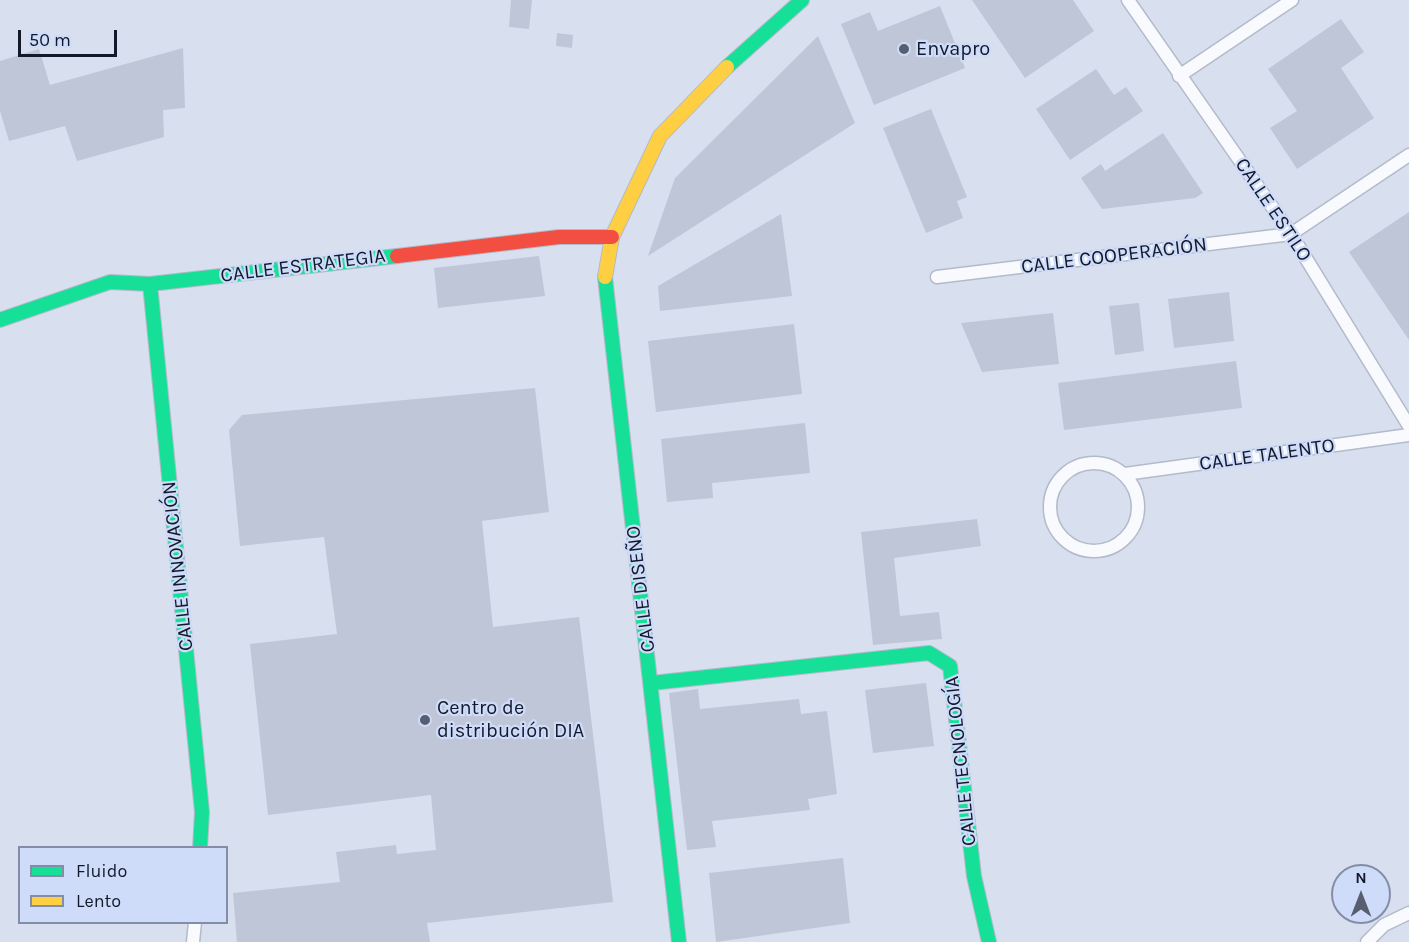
<!DOCTYPE html>
<html>
<head>
<meta charset="utf-8">
<style>
	body { margin:0 }
	#map { position:relative; width:1409px; height:942px; overflow:hidden; background:#d8dfef; font-family:Karla,sans-serif }
	canvas { display:block }
	.legend { position:absolute; left:18px; top:846px; width:210px; height:78px; box-sizing:border-box; background:#cedbf9; border:2px solid #838da7; margin:0; padding:8px 10px; list-style:none; font-size:18px; color:#12192b }
	.legend li { display:flex; align-items:center; gap:12px; height:30px }
	.legend b { width:30px; border:2px solid #838da7 }
	.north { position:absolute; left:1331px; top:864px; width:60px; height:60px; box-sizing:border-box; background:#cedbf9; border:2px solid #838da7; border-radius:50%; rotate:0deg; font-size:16px; font-weight:700; line-height:24px; text-align:center; color:#12192b }
	.north::after { content:''; display:block; margin:auto; width:21px; height:27px; background:#575e70; clip-path:polygon(50% 0,100% 100%,50% 72%,0 100%) }
	.scale { position:absolute; left:18px; top:30px; width:99px; height:27px; box-sizing:border-box; border:3px solid #12192b; border-top:0; padding-left:8px; font-size:18px; line-height:21px; white-space:nowrap; color:#12192b; -webkit-text-stroke:4px #cedbf9; paint-order:stroke }
</style>
</head>
<body>
<div id="map">
<canvas width="1409" height="942"></canvas>
<ul class="legend">
<li><b style="height:8px;background:#16e098"></b>Fluido</li>
<li><b style="height:8px;background:#ffcf43"></b>Lento</li>
</ul>
<div class="north">N</div>
<div class="scale">50 m</div>
</div>
<script>
const ctx = document.querySelector('canvas').getContext('2d');
ctx.lineJoin = 'round';
function fill(path, color) {
  ctx.fillStyle = color;
  ctx.fill(path, 'evenodd');
}
function stroke(path, color, width, dash) {
  ctx.strokeStyle = color;
  ctx.lineWidth = width;
  ctx.lineCap = dash ? 'butt' : 'round';
  ctx.setLineDash(dash || []);
  ctx.stroke(path);
}
function write(font, color, halo, rows, align = 'center') {
  ctx.font = font + ' Karla,sans-serif';
  ctx.lineWidth = 4.5;
  ctx.setLineDash([]);
  ctx.textBaseline = 'middle';
  ctx.strokeStyle = halo;
  ctx.fillStyle = color;
  for (const [text, x, y, turn = 0] of rows) {
    ctx.save();
    ctx.translate(x, y);
    ctx.rotate((+turn || 0) * Math.PI / 180);
    ctx.textAlign = isNaN(turn) ? turn : align;
    if (halo) ctx.strokeText(text, 0, 0);
    ctx.fillText(text, 0, 0);
    ctx.restore();
  }
}
const building = new Path2D(`
	M511 0H532L529 29 509 27Z
	M972 0H1073L1094 31 1025 78Z
	M940 6 965 68 874 105 841 24 870 12 878 31Z
	M1341 19 1364 52 1341 68 1374 118 1297 169 1270 128 1297 111 1268 69Z
	M557 33 573 35 572 48 556 46Z
	M818 36 855 123 648 256 675 178Z
	M183 48 185 108 163 110 164 137 77 161 65 126 9 141 0 111V61L39 49 50 85Z
	M1096 69 1114 95 1126 87 1143 111 1070 160 1036 109Z
	M931 109 967 197 957 201 963 218 926 233 883 128Z
	M1163 133 1203 193 1195 198 1102 209 1081 178 1101 164 1105 171Z
	M1409 212V340L1349 252Z
	M781 214 792 296 660 311 658 286Z
	M539 256 545 296 438 308 434 268Z
	M1229 292 1234 341 1174 348 1168 299Z
	M1139 303 1144 351 1115 355 1109 306Z
	M1053 313 1059 364 982 372 961 323Z
	M794 324 802 394 656 412 648 341Z
	M1236 361 1242 408 1064 430 1058 383Z
	M535 388 549 512 482 521 493 627 579 617 613 902 427 923 430 942H237L233 893 340 882 336 852 396 845 397 854 436 850 431 795 268 815 250 644 337 634 324 537 240 546 229 430 242 415Z
	M805 423 810 473 712 483 713 498 667 502 661 439Z
	M977 519 981 546 894 558 900 616 939 612 942 639 873 645 861 532Z
	M926 683 934 746 873 753 865 690Z
	M698 689 700 709 799 699 801 714 827 711 837 794 808 799 810 810 712 821 716 847 687 850 669 693Z
	M843 858 850 923 716 942 709 873Z`);
const street = new Path2D(`
	M1128 0 1291 234 1409 426
	M1179 76 1292 0
	M937 277 1291 234 1409 155
	M1050 507a44 44 0 1 1 88 0a44 44 0 1 1-88 0Z
	M1125 474 1409 435
	M193 942 195 922
	M1367 942 1384 925 1409 913`);
const fast = new Path2D(`
	M727 67 802 0
	M605 277 679 942
	M150 284 202 812 200 848
	M0 320 110 282 150 284 397 256
	M652 683 929 653 950 666 974 876 989 942`);
const slow = new Path2D(`
	M605 277 612 237 660 136 727 67`);
const jam = new Path2D(`
	M397 256 559 237H612`);
const markers = [
	[904,49,6,"#575e70"],
	[425,720,6,"#575e70"]
];
const poiNames = [
	["Envapro",916,49],
	["Centro de",437,708],
	["distribución DIA",437,731]
];
const streetNames = [
	["CALLE ESTILO",1273,210,56],
	["CALLE COOPERACIÓN",1114,256,-7],
	["CALLE ESTRATEGIA",303,266,-7],
	["CALLE TALENTO",1267,455,-8],
	["CALLE INNOVACIÓN",178,566,-96],
	["CALLE DISEÑO",641,589,-97],
	["CALLE TECNOLOGÍA",961,761,-96]
];
fill(building, '#bfc6d7');
stroke(street, '#b3baca', 15);
stroke(fast, '#b3baca', 16);
stroke(slow, '#b3baca', 16);
stroke(jam, '#b3baca', 16);
stroke(street, '#f9fafd', 12);
stroke(fast, '#16e098', 14);
stroke(slow, '#ffcf43', 14);
stroke(jam, '#f24e42', 14);
for (const [x, y, r, color] of markers) {
  const dot = new Path2D();
  dot.arc(x, y, r, 0, 2 * Math.PI);
  ctx.fillStyle = color;
  ctx.fill(dot);
  stroke(dot, '#cedbf9', 2);
}
write('20px', '#12192b', '#cedbf9', poiNames, 'left');
write('20px', '#12192b', '#cedbf9', streetNames);
</script>
</body>
</html>
